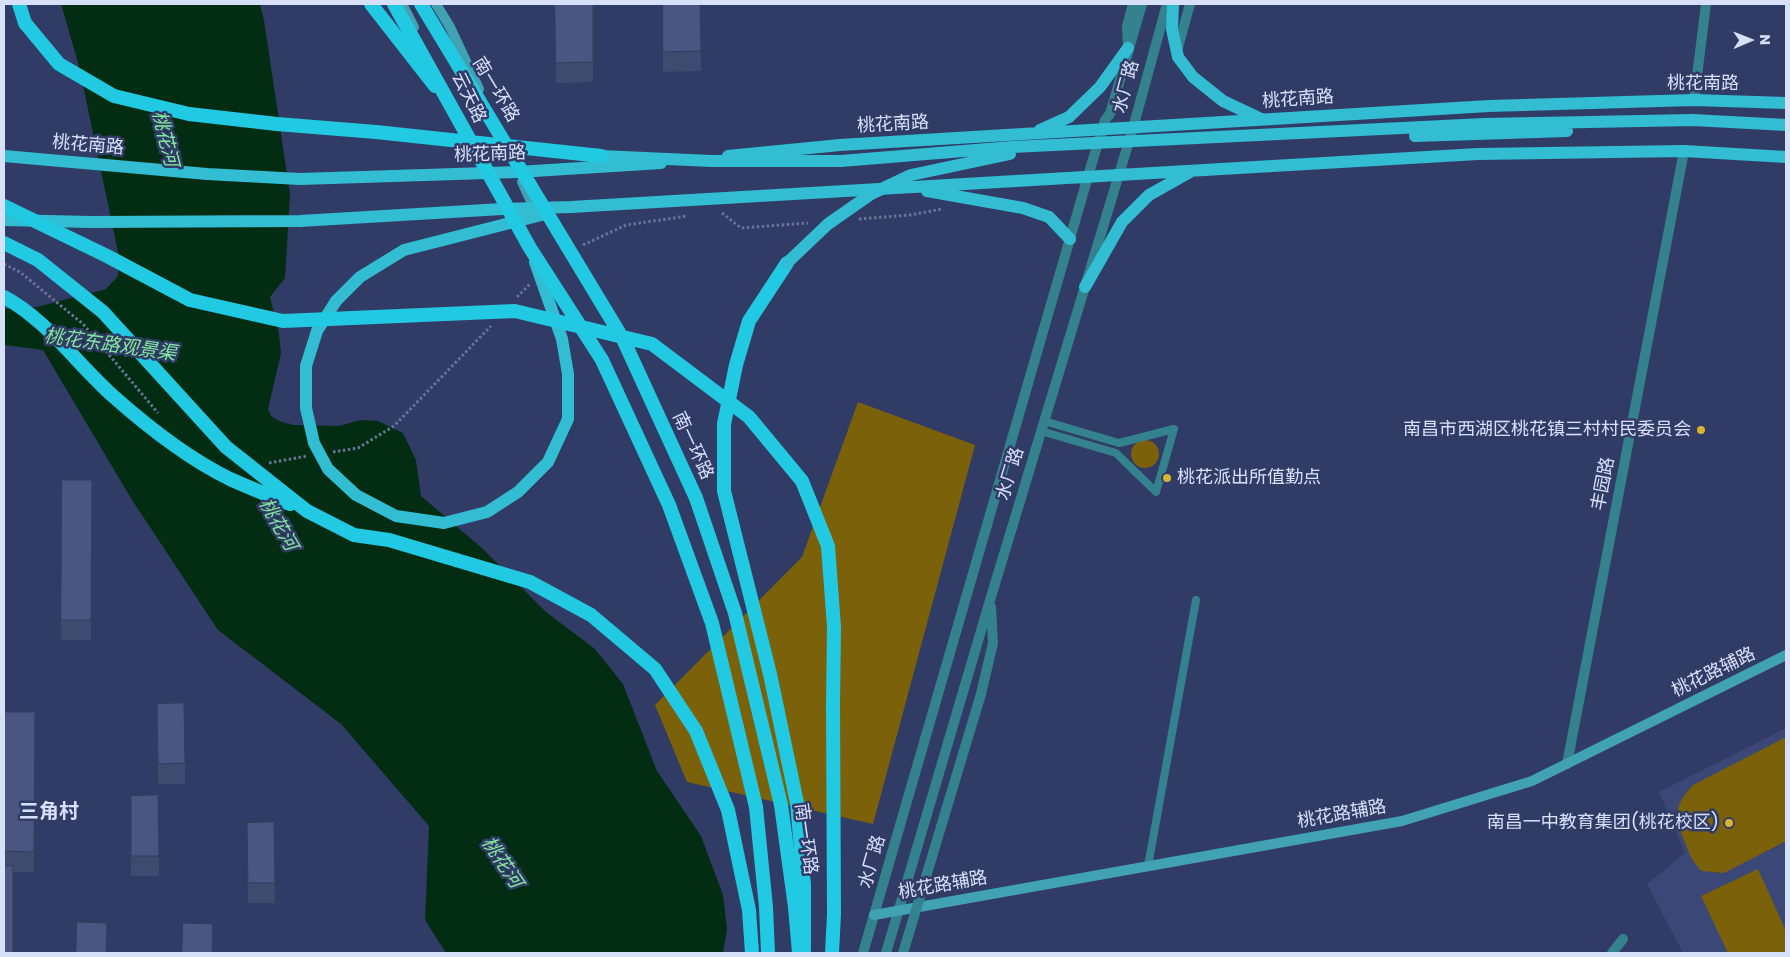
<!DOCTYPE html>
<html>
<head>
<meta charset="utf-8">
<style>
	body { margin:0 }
	#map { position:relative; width:1790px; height:957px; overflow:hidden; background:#313c66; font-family:Poppins,sans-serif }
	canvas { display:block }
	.frame { position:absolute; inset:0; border:5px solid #d7e0f9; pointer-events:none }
	.north { position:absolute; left:1725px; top:15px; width:50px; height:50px; -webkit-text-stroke:4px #313c66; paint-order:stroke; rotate:89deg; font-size:14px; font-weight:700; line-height:20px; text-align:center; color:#d7e0f9 }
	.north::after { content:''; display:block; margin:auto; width:18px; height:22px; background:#d7e0f9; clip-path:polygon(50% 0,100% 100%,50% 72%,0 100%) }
</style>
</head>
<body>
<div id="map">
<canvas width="1790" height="957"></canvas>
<div class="frame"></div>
<div class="north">N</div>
</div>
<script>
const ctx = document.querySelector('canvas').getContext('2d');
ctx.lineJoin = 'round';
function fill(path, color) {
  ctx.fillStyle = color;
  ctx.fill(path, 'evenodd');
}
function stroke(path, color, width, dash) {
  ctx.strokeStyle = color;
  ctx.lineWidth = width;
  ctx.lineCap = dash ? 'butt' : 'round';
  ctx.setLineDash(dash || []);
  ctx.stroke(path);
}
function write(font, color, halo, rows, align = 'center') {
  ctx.font = font + ' Poppins,"Noto Sans SC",sans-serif';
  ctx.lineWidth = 5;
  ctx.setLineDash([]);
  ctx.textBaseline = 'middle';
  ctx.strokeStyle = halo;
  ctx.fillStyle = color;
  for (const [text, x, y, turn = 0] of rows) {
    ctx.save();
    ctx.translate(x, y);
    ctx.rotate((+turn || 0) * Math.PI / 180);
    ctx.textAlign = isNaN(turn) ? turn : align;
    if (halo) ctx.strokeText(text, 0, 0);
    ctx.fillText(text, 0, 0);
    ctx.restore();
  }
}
const built = new Path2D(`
	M1786 728V953H1683L1647 884 1685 853 1659 792Z`);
const green = new Path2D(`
	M858 402 975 445 873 824 687 782 655 705 802 557Z
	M1131 454a14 14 0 1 1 28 0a14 14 0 1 1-28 0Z
	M1786 737V841L1724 873 1702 871C1689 858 1690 854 1683 838 1674 814 1675 805 1693 785Z
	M1758 869 1786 931V952L1728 953 1701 896Z`);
const water = new Path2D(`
	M61 4H260L264 20 290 194 285 278 270 297 279 334 281 353 268 409 271 416 279 421 293 425 339 426 361 420 378 421 403 433 416 460 421 496 483 549 546 612 595 649 623 684 657 771 701 836 723 895 727 929 723 953H446L425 920 429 826 341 724 218 630 132 500 43 350 4 345V309L37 307 106 289 118 276 119 257 79 66Z`);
const path = new Path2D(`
	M722 213 741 228 808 223
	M859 219 910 215 942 209
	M583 245 626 225 687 216
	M4 264 20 272 83 324 158 413
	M517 297 530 284
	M333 452 358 448 394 426 491 326
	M269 463 307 456`);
const service = new Path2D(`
	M1041 431 1116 453 1156 492 1174 429 1119 443 1044 421
	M1148 866 1196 600`);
const minor = new Path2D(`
	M1128 48 1127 26 1133 4
	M1177 51 1190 4
	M1694 100 1706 4
	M1567 764 1684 151
	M1612 953 1623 939`);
const tertiary = new Path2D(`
	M981 694 993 643 991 607
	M863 953 1091 166 1105 120 1110 114 1142 4
	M886 953 991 597 1133 128 1167 4`);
const secondary = new Path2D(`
	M402 4 414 27
	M436 4 450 27 479 89
	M522 182 534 208
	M874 915 1402 821 1532 781 1786 655`);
const primary = new Path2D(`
	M1173 4 1172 29 1178 57 1193 77 1223 101 1261 119
	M1040 130 1069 117 1100 87 1128 48
	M4 156 207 174 300 179 518 172 661 163
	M728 156 840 145 1489 106 1694 100 1786 103
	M927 191 1023 208 1049 217 1070 239
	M4 220 90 222 300 221 502 209 571 207 1478 154 1684 151 1786 157
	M1085 287 1122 222 1149 195 1190 172
	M336 301 360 277 404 250 549 213`);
const trunk = new Path2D(`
	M19 4 25 23 59 64 114 96 189 114 277 124 376 132
	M371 4 435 86
	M4 243 38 260 103 312 226 447 307 511 354 535 389 540 530 582 591 615 655 669 696 731 728 810 749 910 752 953
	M787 263 749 321 736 365 724 424V491L770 674 797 803 804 885V950
	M4 297C47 320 77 364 113 396 149 428 187 458 230 479 250 488 270 496 290 504
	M832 953 834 914 833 705`);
const tertiaryBridge = new Path2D(`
	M903 953 981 694`);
const primaryBridge = new Path2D(`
	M1415 136 1567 131
	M601 156 711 161H841L1012 147 1484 124 1693 120 1786 125
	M787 263 828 224 871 194 911 175 1010 154
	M336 301 317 331 306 366V408L314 443 328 469 356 495 396 516 444 523 487 512 518 492 548 462 568 419V374L562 339 535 262`);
const trunkBridge = new Path2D(`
	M394 4 530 248 602 360 669 505 712 623 756 807 766 907 768 953
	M421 4 623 339 696 498 735 613 781 805 795 907 799 953
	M376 132 601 156
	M4 206 107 256 190 300 283 321 515 311 652 344 749 417 802 481 828 546 834 627 833 705`);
const wall = new Path2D(`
	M555 4H593V82L556 83Z
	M663 4H700L701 71 663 72Z
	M62 480H92L91 640H61Z
	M5 712H35L34 872H13L4 866Z
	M157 724 185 763V784H158Z
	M131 796 159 856V876H131Z
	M274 822 275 903H248L247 823Z`);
const building = new Path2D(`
	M555 4H593V62L556 63Z
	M663 4H700L701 51 663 52Z
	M62 480H92L91 620H61Z
	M184 703 185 763 158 764 157 704Z
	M5 712H35L34 852 4 851Z
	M158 795 159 856H131V796Z
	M274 822 275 883H248L247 823Z
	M4 866H13V953H4Z
	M77 922 107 923 106 953H76Z
	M183 923 213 924 212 953H182Z`);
const markers = [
	[1701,430,5,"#dab333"],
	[1167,478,5,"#dab333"],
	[1729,823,5,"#dab333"]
];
const streetNames = [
	["桃花南路",1703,84],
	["水厂路",1127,87,-75],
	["南一环路",495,90,59],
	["云天路",468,98,64],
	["桃花南路",1298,100,-4],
	["桃花南路",893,125,-3],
	["桃花南路",88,146,5],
	["桃花南路",490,155,-2],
	["南一环路",692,446,65],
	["水厂路",1011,474,-73],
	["丰园路",1604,484,-79],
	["桃花路辅路",1714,673,-26],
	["桃花路辅路",1342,815,-10],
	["南一环路",805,839,82],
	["水厂路",873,862,-74],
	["桃花路辅路",943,886,-10]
];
const poiNames = [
	["南昌市西湖区桃花镇三村村民委员会",1691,430],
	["桃花派出所值勤点",1177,478,"left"],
	["南昌一中教育集团(桃花校区)",1719,823]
];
const waterNames = [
	["桃花河",164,139,76],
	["桃花东路观景渠",110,346,8],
	["桃花河",277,525,60],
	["桃花河",501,863,56]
];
const quarterNames = [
	["三角村",49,813]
];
fill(built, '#3a4777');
fill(green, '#7a610a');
fill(water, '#032d12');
stroke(path, '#697397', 3, [2.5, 2.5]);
stroke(service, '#35828f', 8);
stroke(minor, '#35828f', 10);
stroke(tertiary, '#35828f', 10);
stroke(secondary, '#40a2b3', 10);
stroke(primary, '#32bdd3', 12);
stroke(trunk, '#22c9e2', 14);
stroke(tertiaryBridge, '#35828f', 10);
stroke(primaryBridge, '#32bdd3', 12);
stroke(trunkBridge, '#22c9e2', 14);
fill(wall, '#3f4a6f');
fill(building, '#495681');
stroke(building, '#333c5a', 1);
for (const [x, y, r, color] of markers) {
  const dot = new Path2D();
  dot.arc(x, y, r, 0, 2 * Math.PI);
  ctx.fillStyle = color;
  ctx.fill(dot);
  stroke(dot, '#313c66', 2);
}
write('18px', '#d7e0f9', '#313c66', streetNames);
write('18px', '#d7e0f9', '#313c66', poiNames, 'right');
write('italic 19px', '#83e89d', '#313c66', waterNames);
write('bold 20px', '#d7e0f9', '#313c66', quarterNames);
</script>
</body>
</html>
